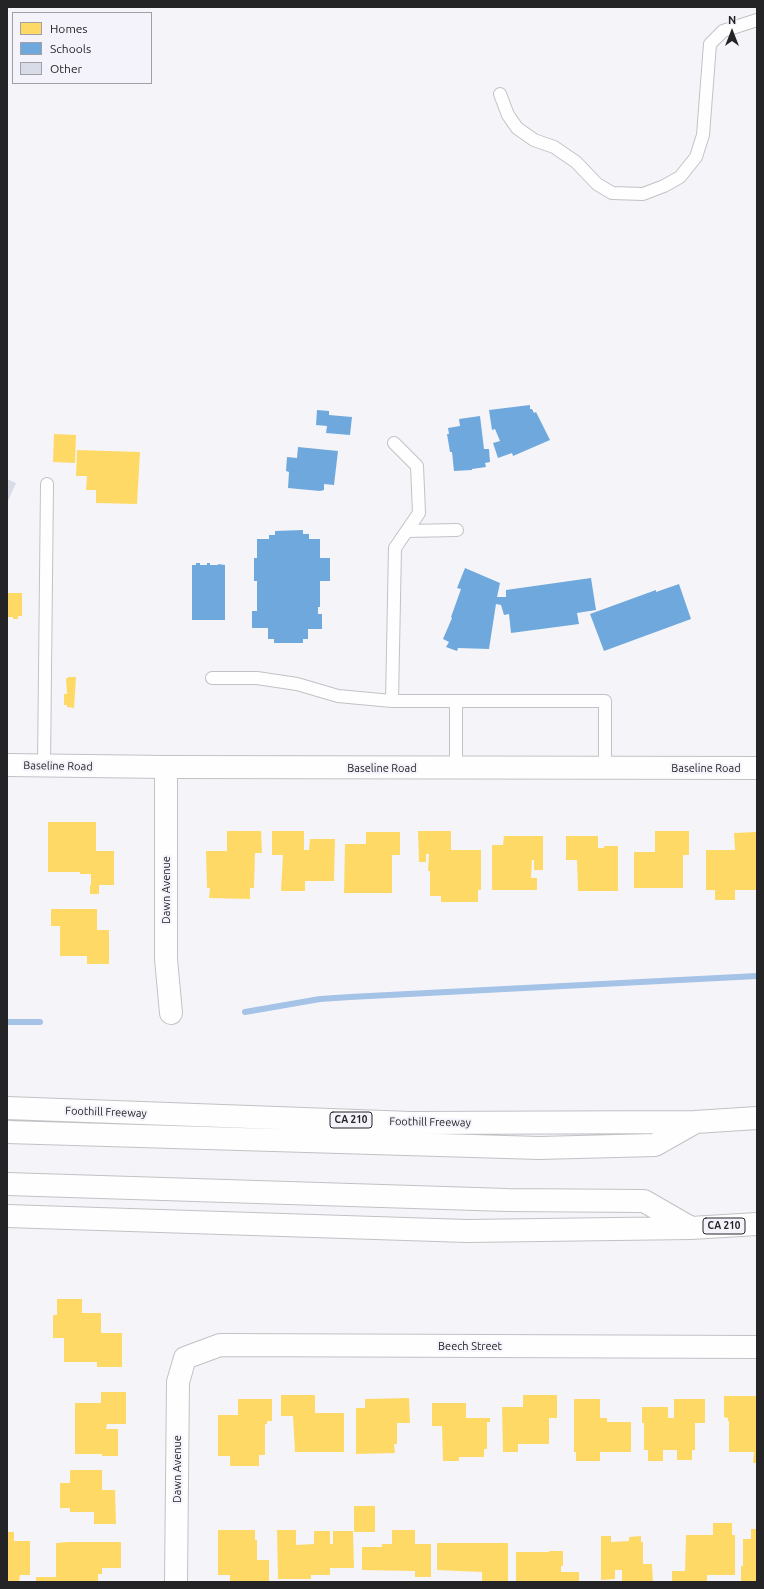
<!DOCTYPE html>
<html>
<head>
<meta charset="utf-8">
<style>
	body { margin:0 }
	#map { position:relative; width:764px; height:1589px; overflow:hidden; background:#f5f5f9; font-family:Ubuntu,sans-serif }
	canvas { display:block }
	.frame { position:absolute; inset:0; border:8px solid #242326; pointer-events:none }
	.legend { position:absolute; left:12px; top:12px; width:140px; height:72px; box-sizing:border-box; background:#f4f3fb; border:1px solid #a1a0a6; margin:0; padding:5px 7px; list-style:none; font-size:12px; color:#242326 }
	.legend li { display:flex; align-items:center; gap:8px; height:20px }
	.legend b { width:20px; border:1px solid #a1a0a6 }
	.north { position:absolute; left:712px; top:12px; width:40px; height:40px; -webkit-text-stroke:3px #f4f3fb; paint-order:stroke; rotate:0deg; font-size:11px; font-weight:700; line-height:16px; text-align:center; color:#242326 }
	.north::after { content:''; display:block; margin:auto; width:14px; height:18px; background:#242326; clip-path:polygon(50% 0,100% 100%,50% 72%,0 100%) }
</style>
</head>
<body>
<div id="map">
<canvas width="764" height="1589"></canvas>
<div class="frame"></div>
<ul class="legend">
<li><b style="height:11px;background:#ffd966"></b>Homes</li>
<li><b style="height:11px;background:#6fa8dc"></b>Schools</li>
<li><b style="height:11px;background:#d8dbe8"></b>Other</li>
</ul>
<div class="north">N</div>
</div>
<script>
const ctx = document.querySelector('canvas').getContext('2d');
ctx.lineJoin = 'round';
function fill(path, color) {
  ctx.fillStyle = color;
  ctx.fill(path, 'evenodd');
}
function stroke(path, color, width, dash) {
  ctx.strokeStyle = color;
  ctx.lineWidth = width;
  ctx.lineCap = dash ? 'butt' : 'round';
  ctx.setLineDash(dash || []);
  ctx.stroke(path);
}
function write(font, color, halo, rows, align = 'center') {
  ctx.font = font + ' Ubuntu,sans-serif';
  ctx.lineWidth = 4;
  ctx.setLineDash([]);
  ctx.textBaseline = 'middle';
  ctx.strokeStyle = halo;
  ctx.fillStyle = color;
  for (const [text, x, y, turn = 0] of rows) {
    ctx.save();
    ctx.translate(x, y);
    ctx.rotate((+turn || 0) * Math.PI / 180);
    ctx.textAlign = isNaN(turn) ? turn : align;
    if (halo) ctx.strokeText(text, 0, 0);
    ctx.fillText(text, 0, 0);
    ctx.restore();
  }
}
const homes = new Path2D(`
	M54 434 76 435 75 463 53 462Z
	M77 450 140 452 137 504 96 503V490H86L87 476H76Z
	M7 593H22V616H18V619H13V617H7Z
	M68 677H76L74 708 67 707V705H64V694H67L66 678H68Z
	M48 822H96V851H114V885H99V894H90V885H91V874H80V872H48Z
	M227 831H261L262 853H255L254 888H250V899L209 898 210 888H207L206 851H227Z
	M272 831H304V850H309L310 839H335L334 881H305V891H281L283 855H272Z
	M418 831H451V850H481V890H478V902H441V896H430V871H428L429 854H426V862H419Z
	M655 831H689V855H683V888H634V852H655Z
	M366 832H400V855H392V893H344L345 844H366Z
	M757 832 756 890H735V900H715V890H706V850H735L734 833Z
	M504 836H543V870H534V860H532L531 878H537V890H492V845H503Z
	M566 836H598V848H604V846H618V891H578L577 860H566Z
	M51 909H97V930H109V964H87V956H60V926H51Z
	M57 1299H82V1313H101V1333H122V1367H97V1362H64V1338H53V1315H57Z
	M101 1392H126V1424H107L106 1429H118V1456H102V1454H75V1403H101Z
	M281 1395H315V1413H344V1452H295L293 1416H281Z
	M523 1395H557V1418H549V1444H518V1452H503L502 1407H523Z
	M724 1396H756L757 1463H753L754 1452H729V1421H728V1418L724 1417Z
	M409 1398 410 1423H397V1444H394L395 1453 356 1454V1408H365V1399Z
	M238 1399H272V1421H267V1424H265V1455H259V1466H230V1456H218V1415H238Z
	M574 1399H600V1418H607V1422H631V1452H600V1461H576V1452H574Z
	M674 1399H705V1423H695V1450H692V1460H677V1450H663V1461H648V1450H644V1423H642V1407H668V1418H674Z
	M432 1403H466V1418H490V1422H487V1449H484V1457H459V1461H443L442 1426H432Z
	M70 1470H102V1490H115L116 1524H94V1512H70V1508H60V1483H70Z
	M354 1506H375V1532H354Z
	M713 1523H732V1535H735V1575H707V1582H672V1571H685L686 1535H713Z
	M751 1529H757V1581L741 1582V1566H743V1539H751Z
	M218 1530H255V1540H257V1560H269V1582H230V1575H218Z
	M277 1530H296V1545L314 1544V1531H330V1544H333V1531H353L354 1568H330V1575H311V1579H278Z
	M392 1530H415V1544H431V1577H415V1571L362 1570V1547H382V1544H392Z
	M7 1532H14V1541H30V1575H20L19 1582H7Z
	M601 1536H611V1542L629 1541V1537L641 1536V1542H643V1564H652L653 1582H622V1570H615V1579L601 1580Z
	M68 1542H121V1568H102V1574H98V1582H36V1577H56V1543Z
	M437 1543H508V1582H482V1572L437 1570Z
	M549 1551H563V1566H561V1572H579V1582H516V1552H549Z`);
const schools = new Path2D(`
	M530 405V409H532L534 413 536 412 550 440 513 456 512 453 498 458 493 443 500 441 495 429 492 430 489 410Z
	M317 410 329 411V415L352 417 350 435 326 433 327 426 316 425Z
	M480 416 484 449H489L490 462 485 463 486 467 472 469V470L454 471 452 452H450L447 434H449L448 428 460 426 459 419Z
	M298 447 338 451 334 485 324 484V490L320 491 288 488 289 472 286 471 287 457 297 458Z
	M303 530V534H309V539H320V558H330V581H320V607H318V614H322V629H308V639H303V643H274V639H268V628H252V611H257V581H254V558H257V539H269V535H275V531Z
	M196 563H200V565H207V563H210V565H218V564L225 565V620H192V565H196Z
	M465 568 500 583 497 597H506V590L591 578 596 610 577 613 579 624 511 633 509 614 504 615 501 605 496 604 489 649 458 648 457 651 446 647 449 642 443 639 452 618 451 617 461 589 457 588Z
	M679 584 691 619 604 651 590 614 656 590V592Z`);
const stream = new Path2D(`
	M245 1012 320 999 350 997 757 976
	M7 1022H40`);
const building = new Path2D(`
	M7 479 16 483 7 503Z`);
const service = new Path2D(`
	M500 94 508 115 517 128 534 140 554 147 576 162 597 184 612 193 643 194 664 186 680 177 696 157 703 135 710 44 723 31 757 20
	M394 443 417 466 419 513 395 548 392 701H605V767
	M407 531 457 530
	M212 678H257L297 684 338 696 392 701
	M456 701V768
	M44 766 47 484`);
const minor = new Path2D(`
	M166 767V959L171 1013
	M176 1582 178 1382 185 1358 220 1345 757 1347`);
const primary = new Path2D(`
	M7 765 166 767 757 768`);
const motorway = new Path2D(`
	M7 1108 411 1123 695 1122 757 1118
	M7 1132 539 1148 655 1145 694 1123
	M7 1184 507 1200 644 1201 691 1228
	M7 1216 467 1231 691 1228 757 1224`);
const shields = [
	[351,1120,42],
	[724,1226,42]
];
const shieldNames = [
	["CA 210",351,1120],
	["CA 210",724,1226]
];
const streetNames = [
	["Baseline Road",58,766,1],
	["Baseline Road",382,768],
	["Baseline Road",706,768],
	["Dawn Avenue",166,890,-90],
	["Foothill Freeway",106,1112,2],
	["Foothill Freeway",430,1122,1],
	["Beech Street",470,1346],
	["Dawn Avenue",177,1469,-90]
];
fill(homes, '#ffd966');
fill(schools, '#6fa8dc');
stroke(stream, '#a5c2e7', 6);
fill(building, '#d8dbe8');
stroke(service, '#c2c1c5', 14);
stroke(minor, '#c2c1c5', 24);
stroke(primary, '#c2c1c5', 24);
stroke(motorway, '#c2c1c5', 24);
stroke(service, '#fefefe', 12);
stroke(minor, '#fefefe', 22);
stroke(primary, '#fefefe', 22);
stroke(motorway, '#fefefe', 22);
for (const [x, y, w] of shields) {
  const box = new Path2D();
  box.roundRect(x - w / 2, y - 8, w, 16, 3);
  ctx.fillStyle = '#f4f3fb';
  ctx.fill(box);
  stroke(box, '#242326', 1);
}
write('bold 10px', '#242326', null, shieldNames);
write('11px', '#242326', '#f4f3fb', streetNames);
</script>
</body>
</html>
